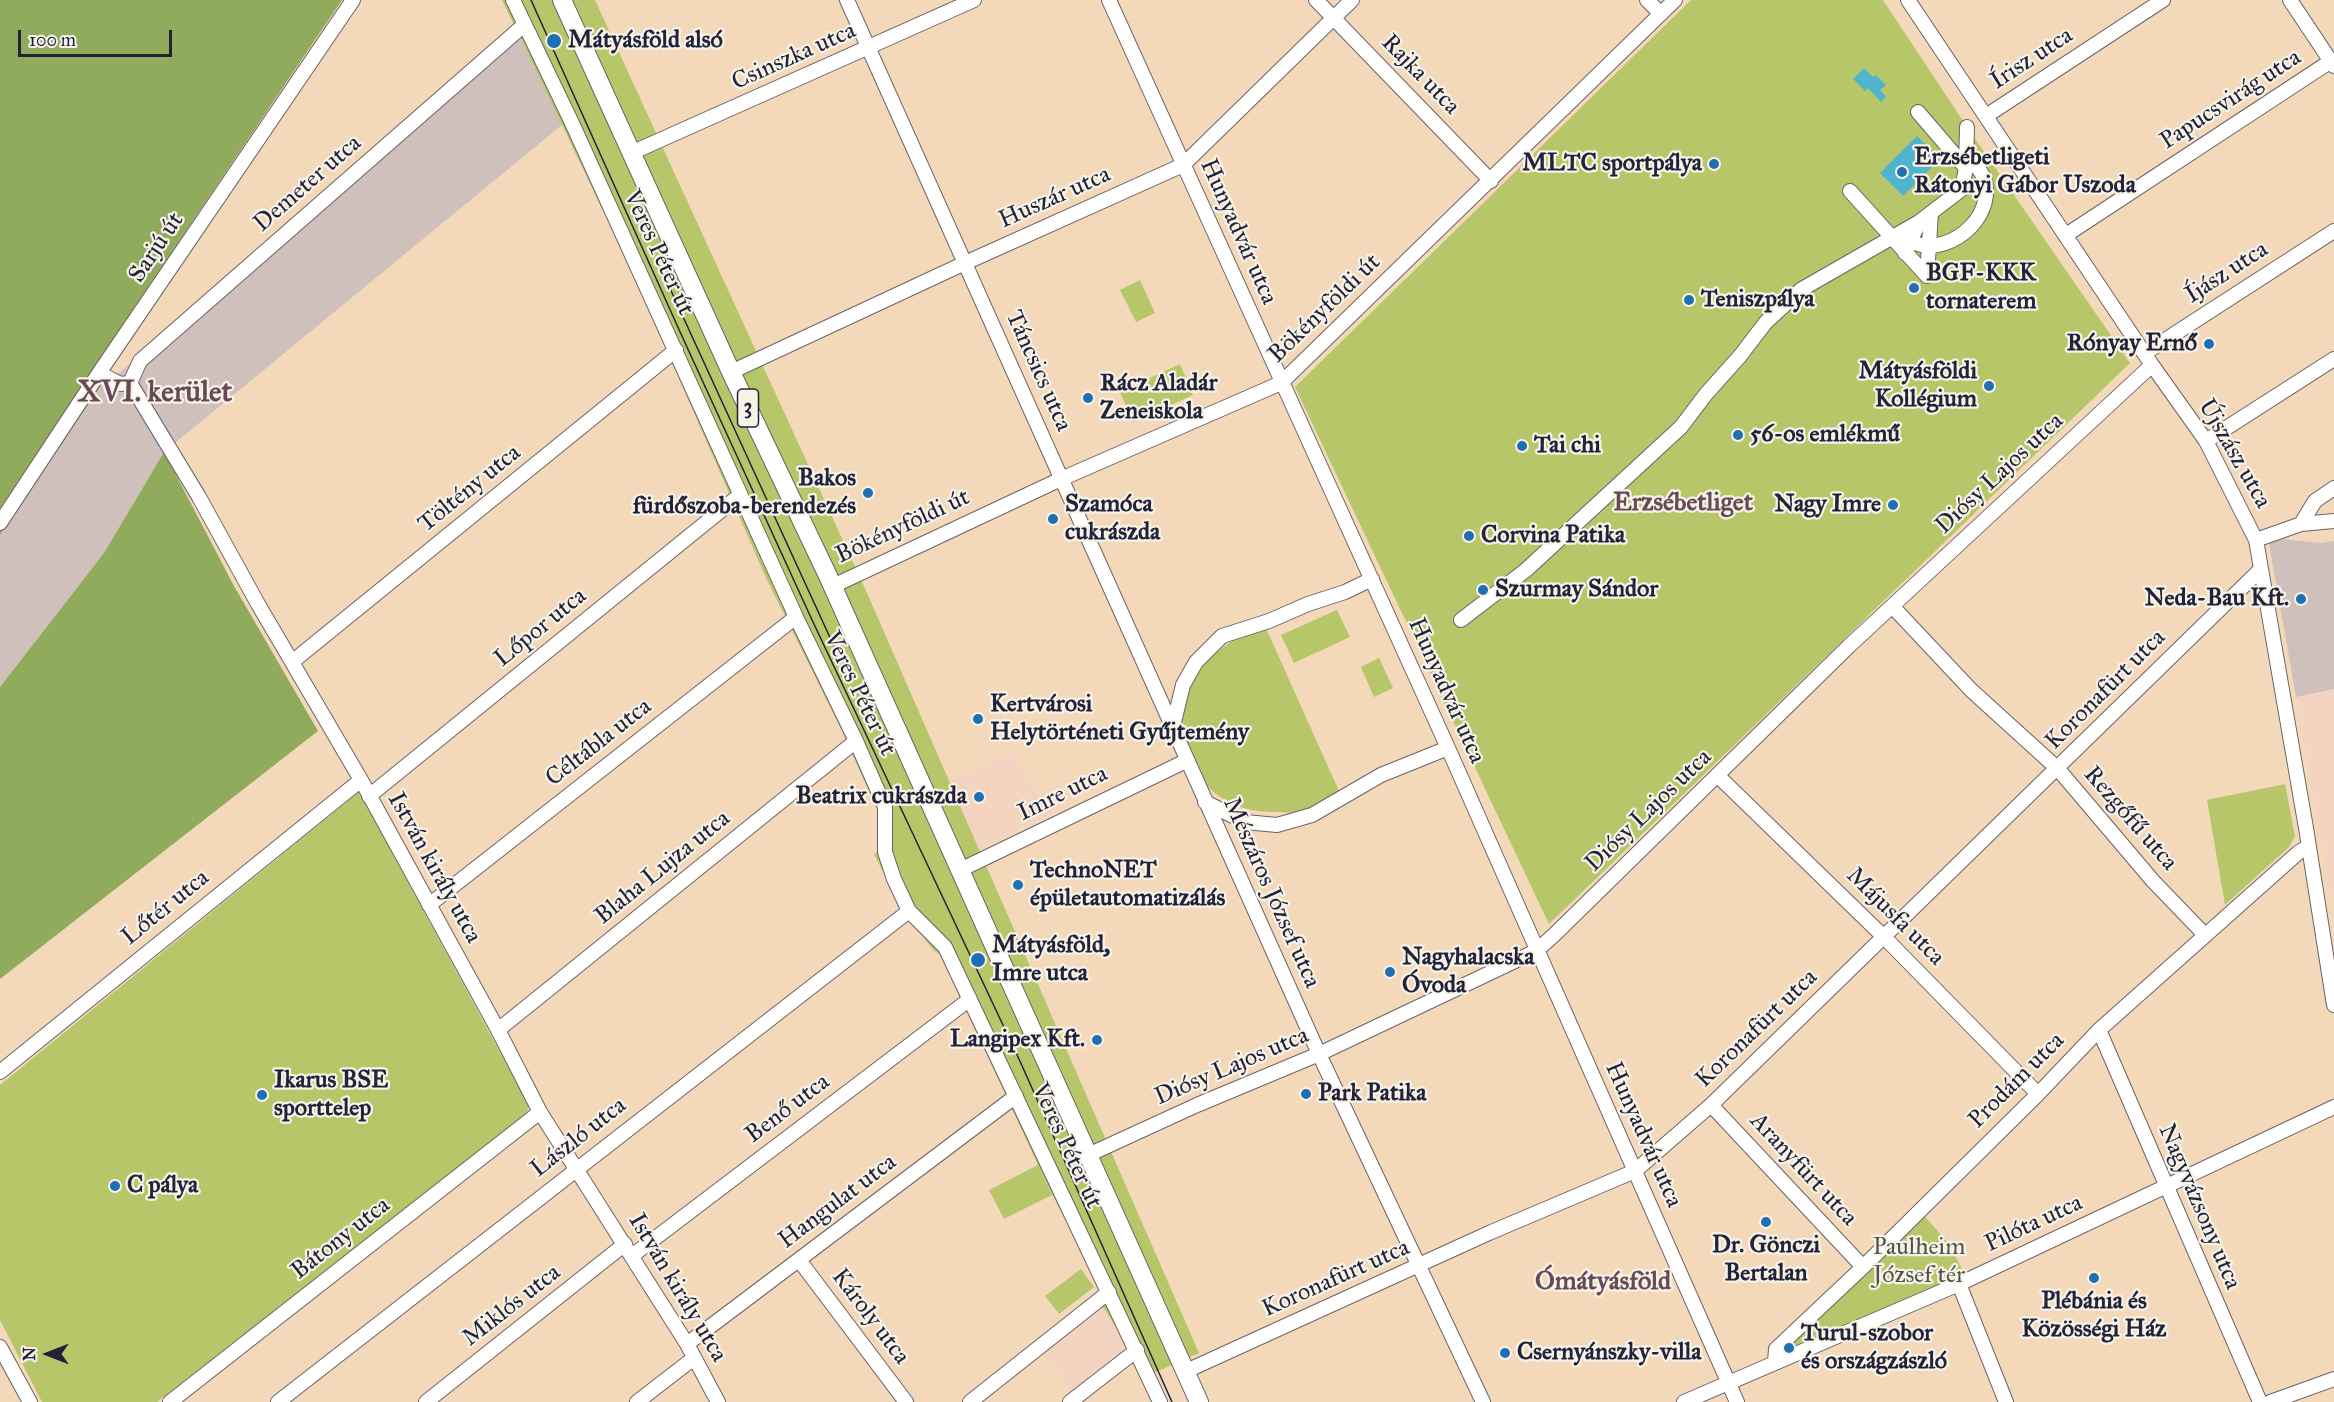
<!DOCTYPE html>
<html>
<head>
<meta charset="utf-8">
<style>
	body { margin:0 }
	#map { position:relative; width:2334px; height:1402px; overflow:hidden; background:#f3d9ba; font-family:"IM FELL Great Primer",serif }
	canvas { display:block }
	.north { position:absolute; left:18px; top:1324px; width:60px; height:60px; -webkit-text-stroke:4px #f7f3e8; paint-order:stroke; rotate:270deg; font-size:16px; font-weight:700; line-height:24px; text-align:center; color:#22223b }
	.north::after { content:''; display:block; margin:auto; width:21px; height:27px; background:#22223b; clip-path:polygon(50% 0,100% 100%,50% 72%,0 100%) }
	.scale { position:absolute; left:18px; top:30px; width:154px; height:27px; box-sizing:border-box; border:3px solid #22223b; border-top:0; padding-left:8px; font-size:18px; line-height:21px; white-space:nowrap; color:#22223b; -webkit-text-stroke:4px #f7f3e8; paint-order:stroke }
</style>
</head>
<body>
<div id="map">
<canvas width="2334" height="1402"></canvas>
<div class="north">N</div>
<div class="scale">100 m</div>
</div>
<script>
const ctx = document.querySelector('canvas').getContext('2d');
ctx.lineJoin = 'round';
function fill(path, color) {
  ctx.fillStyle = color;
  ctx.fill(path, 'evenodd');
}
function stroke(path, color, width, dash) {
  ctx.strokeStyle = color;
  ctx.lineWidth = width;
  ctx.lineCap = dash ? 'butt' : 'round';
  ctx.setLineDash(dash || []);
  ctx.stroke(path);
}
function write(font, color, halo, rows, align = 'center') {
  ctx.font = font + ' "IM FELL Great Primer",serif';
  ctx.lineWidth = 4.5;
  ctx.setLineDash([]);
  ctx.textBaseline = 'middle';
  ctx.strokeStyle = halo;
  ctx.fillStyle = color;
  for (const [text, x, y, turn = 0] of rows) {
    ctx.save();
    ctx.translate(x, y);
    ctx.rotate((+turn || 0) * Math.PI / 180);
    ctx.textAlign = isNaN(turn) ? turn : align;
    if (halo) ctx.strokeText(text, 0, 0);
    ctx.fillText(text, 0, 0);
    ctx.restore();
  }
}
const built = new Path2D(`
	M2334 689V899L2331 898 2296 697Z
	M1013 751 1037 796 1052 790 1061 809 979 849 949 781Z
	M1101 1308 1105 1310 1130 1350 1071 1391 1042 1353Z`);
const industrial = new Path2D(`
	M520 38 563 124 164 452 104 553 0 687V535L110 372 119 373Z
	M2268 538 2322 543 2334 541V689L2296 697Z`);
const green = new Path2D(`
	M502 0H595L867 593 1199 1353 1145 1377 1130 1350 1105 1310 1093 1297 1102 1290 1039 1169 1052 1195 1004 1219 989 1190 1038 1165 940 954 934 951 901 908 874 854 879 851 882 820 842 731 766 578 632 271Z
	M1691 0H1883L1967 127 2130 363 1549 924 1295 387Z
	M1140 280 1155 313 1136 322 1120 290Z
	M1180 364 1193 395 1133 422 1120 392Z
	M1337 610 1350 637 1294 663 1281 635Z
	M1265 626 1339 791C1327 797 1315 806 1302 811 1295 814 1283 812 1275 812 1227 813 1190 783 1182 735 1180 722 1179 708 1184 695 1186 689 1190 684 1194 679 1212 652 1234 636 1265 626Z
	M1379 658 1393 688 1374 697 1361 667Z
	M2285 784 2295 836 2289 847 2225 905 2207 800Z
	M359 792 529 1106 526 1115 157 1402H42L0 1320V1085Z
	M1920 1211 1949 1244 1967 1279 1798 1349 1791 1338Z
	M1081 1269 1094 1287 1059 1314 1045 1296Z`);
const forest = new Path2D(`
	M0 0H342L100 358 110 372 0 535Z
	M164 452 234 586 318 731 0 979V687L104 553Z`);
const water = new Path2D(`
	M1864 68 1873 77 1876 75 1886 85 1880 90 1886 97 1881 102 1868 88 1865 91 1853 79Z
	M1917 136 1940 159 1903 196 1880 173Z`);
const minor = new Path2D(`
	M513 0 572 123 796 617 856 741 885 807V852L894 879 909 911 945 947 1160 1402
	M847 0 1319 1054 1483 1402
	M1109 0 1448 748 1737 1402
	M1316 0 1491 181
	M1647 0 1661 14
	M1908 0 2152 365 2206 441 2256 540 2306 828 2334 1005
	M2290 0 2334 66
	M1918 112 1966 168 1962 189 1919 222
	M1986 116 2163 0
	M631 153 974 0
	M1966 168 1967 127
	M1850 191 1927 276
	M2066 235 2331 61
	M1910 242C1916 243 1922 246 1928 246 1961 246 1995 212 1984 178 1982 173 1977 167 1974 162L1966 168
	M1927 276 1931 213
	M2145 353 2334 231
	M731 372 965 263 1183 165 1352 0
	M99 373 120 384 130 383 199 497 258 604 361 780 498 1030 540 1112 687 1344 718 1402
	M130 383 140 361 524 25
	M2206 441 2334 359
	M0 523 99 373 353 0
	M2301 524 2334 521
	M2256 540 2301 524 2315 501 2334 488
	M833 586 1061 479 1281 383 1675 0
	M1893 607 1971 690 2058 769 2153 881 2205 935
	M1461 620 1526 570 1681 427 1706 394 1740 356 1766 322 1802 289 1919 222 1905 253
	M292 662 676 350
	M1173 726 1183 685 1196 662 1222 636 1269 621 1308 604 1345 592 1372 579
	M1717 775 1884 937 2038 1094
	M369 796 740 495
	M1205 802 1245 822 1277 825 1312 815 1381 775 1448 748
	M960 870 1186 761
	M429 905 796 617
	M498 1030 856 741
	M2099 1030 2260 1402
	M0 1072 361 780
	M1711 1105 1863 1267
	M1088 1155 1197 1105 1319 1054 1536 951 1554 935 1849 646 2152 365
	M633 1255 970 999
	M799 1260 906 1402
	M1959 1284 2006 1402
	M687 1344 1016 1096
	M0 1347 30 1402
	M1775 1362 1776 1349 1863 1267 2038 1094 2099 1030 2299 852 2309 846
	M1184 1372 1489 1233 1635 1171 1711 1105 2260 570
	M170 1402 540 1112
	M278 1402 909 911
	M426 1402 625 1244
	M637 1402 694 1358
	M970 1402 1109 1292
	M1070 1402 1137 1350
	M1684 1402 1959 1284 2334 1107
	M2270 1402 2334 1379`);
const major = new Path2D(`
	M562 0 731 372 828 576 1199 1402`);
const tram = new Path2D(`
	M531 0 681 334 813 622 1019 1059 1172 1402
	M668 284 838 655`);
const markers = [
	[554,41,8,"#1f6fb2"],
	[1714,164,6,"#1f6fb2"],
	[1902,172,6,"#1f6fb2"],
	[1914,288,6,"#1f6fb2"],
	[1689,300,6,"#1f6fb2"],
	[2209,344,6,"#1f6fb2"],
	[1989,386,6,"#1f6fb2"],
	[1088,398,6,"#1f6fb2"],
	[1738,435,6,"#1f6fb2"],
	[1522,446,6,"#1f6fb2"],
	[868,493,6,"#1f6fb2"],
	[1893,505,6,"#1f6fb2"],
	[1053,519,6,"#1f6fb2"],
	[1469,536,6,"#1f6fb2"],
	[1483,590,6,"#1f6fb2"],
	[2301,599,6,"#1f6fb2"],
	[978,719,6,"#1f6fb2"],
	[979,797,6,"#1f6fb2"],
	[1018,885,6,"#1f6fb2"],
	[978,960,8,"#1f6fb2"],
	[1390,972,6,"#1f6fb2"],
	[1097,1040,6,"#1f6fb2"],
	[1306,1094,6,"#1f6fb2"],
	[262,1095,6,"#1f6fb2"],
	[115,1186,6,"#1f6fb2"],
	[1766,1222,6,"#1f6fb2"],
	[2094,1278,6,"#1f6fb2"],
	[1789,1348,6,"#1f6fb2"],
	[1505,1353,6,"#1f6fb2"]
];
const shields = [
	[748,408,21]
];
const shieldNames = [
	["3",748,408]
];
const poiNames = [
	["Mátyásföld alsó",568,41],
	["Erzsébetligeti",1914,158],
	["Rátonyi Gábor Uszoda",1914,186],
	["MLTC sportpálya",1702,164,"right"],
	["BGF-KKK",1926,274],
	["tornaterem",1926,302],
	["Teniszpálya",1701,300],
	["Rónyay Ernő",2197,344,"right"],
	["Mátyásföldi",1977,372,"right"],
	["Kollégium",1977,400,"right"],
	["Rácz Aladár",1100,384],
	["Zeneiskola",1100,412],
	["56-os emlékmű",1750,435],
	["Tai chi",1534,446],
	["Bakos",856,479,"right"],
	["fürdőszoba-berendezés",856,507,"right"],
	["Szamóca",1065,505],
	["cukrászda",1065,533],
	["Nagy Imre",1881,505,"right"],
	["Corvina Patika",1481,536],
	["Szurmay Sándor",1495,590],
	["Neda-Bau Kft.",2289,599,"right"],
	["Kertvárosi",990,705],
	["Helytörténeti Gyűjtemény",990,733],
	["Beatrix cukrászda",967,797,"right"],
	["TechnoNET",1030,871],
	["épületautomatizálás",1030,899],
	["Mátyásföld,",992,946],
	["Imre utca",992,974],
	["Nagyhalacska",1402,958],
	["Óvoda",1402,986],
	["Langipex Kft.",1085,1040,"right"],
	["Ikarus BSE",274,1081],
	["sporttelep",274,1109],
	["Park Patika",1318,1094],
	["C pálya",127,1186],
	["Dr. Gönczi",1766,1246,"center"],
	["Bertalan",1766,1274,"center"],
	["Plébánia és",2094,1302,"center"],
	["Közösségi Ház",2094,1330,"center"],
	["Turul-szobor",1801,1334],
	["és országzászló",1801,1362],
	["Csernyánszky-villa",1517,1353]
];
const streetNames = [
	["Csinszka utca",794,57,-24],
	["Írisz utca",2032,59,-33],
	["Rajka utca",1420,75,46],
	["Papucsvirág utca",2231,100,-33],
	["Demeter utca",308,184,-41],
	["Huszár utca",1055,198,-24],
	["Hunyadvár utca",1238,232,66],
	["Sarjú út",157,248,-56],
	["Veres Péter út",658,253,65],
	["Íjász utca",2227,273,-33],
	["Bökényföldi út",1325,309,-44],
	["Táncsics utca",1038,371,66],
	["Újszász utca",2234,454,60],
	["Diósy Lajos utca",2000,474,-43],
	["Töltény utca",470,489,-39],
	["Bökényföldi út",903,527,-25],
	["Lőpor utca",541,628,-39],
	["Koronafürt utca",2106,690,-45],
	["Hunyadvár utca",1446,691,66],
	["Veres Péter út",859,694,64],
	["Céltábla utca",599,743,-38],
	["Imre utca",1063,794,-26],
	["Diósy Lajos utca",1649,811,-44],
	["Rezgőfű utca",2130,819,49],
	["István király utca",434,868,61],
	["Blaha Lujza utca",663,868,-39],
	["Mészáros József utca",1271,893,66],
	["Lőtér utca",166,908,-39],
	["Májusfa utca",1895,917,45],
	["Koronafürt utca",1757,1029,-44],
	["Diósy Lajos utca",1232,1067,-23],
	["Prodám utca",2017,1081,-45],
	["Benő utca",788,1109,-37],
	["Hunyadvár utca",1643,1135,66],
	["László utca",579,1138,-38],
	["Veres Péter út",1066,1146,65],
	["Aranyfürt utca",1803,1170,47],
	["Hangulat utca",838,1202,-37],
	["Nagyvázsony utca",2199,1207,67],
	["Pilóta utca",2034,1224,-25],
	["Bátony utca",341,1239,-38],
	["Koronafürt utca",1336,1279,-24],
	["István király utca",677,1288,59],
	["Miklós utca",512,1306,-38],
	["Károly utca",870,1317,53]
];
const parkNames = [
	["Paulheim",1919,1248],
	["József tér",1919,1276]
];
const neighbourhoodNames = [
	["Erzsébetliget",1683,504],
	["Ómátyásföld",1603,1283]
];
const districtNames = [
	["XVI. kerület",155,394]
];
fill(built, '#f4d3c0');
fill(industrial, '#d0c0bc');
fill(green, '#b7c668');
fill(forest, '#91ab5c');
fill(water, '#50b4cf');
stroke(minor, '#6b6267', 16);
stroke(major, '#6b6267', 20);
stroke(minor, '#fff', 14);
stroke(major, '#fff', 18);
stroke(tram, '#22223b', 1.5);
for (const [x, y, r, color] of markers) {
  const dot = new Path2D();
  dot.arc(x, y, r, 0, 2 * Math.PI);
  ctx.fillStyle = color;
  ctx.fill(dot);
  stroke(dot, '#f7f3e8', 2);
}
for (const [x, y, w] of shields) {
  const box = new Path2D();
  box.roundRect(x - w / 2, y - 19, w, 38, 4.5);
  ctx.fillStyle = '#f7f3e8';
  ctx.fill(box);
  stroke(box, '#22223b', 1.5);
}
write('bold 22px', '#22223b', null, shieldNames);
write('bold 24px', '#22223b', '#f7f3e8', poiNames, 'left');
write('24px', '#22223b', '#f7f3e8', streetNames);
write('24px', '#4f5348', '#f7f3e8', parkNames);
write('bold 26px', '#674a57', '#f7f3e8', neighbourhoodNames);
write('bold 30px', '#674a57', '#f7f3e8', districtNames);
</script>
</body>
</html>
